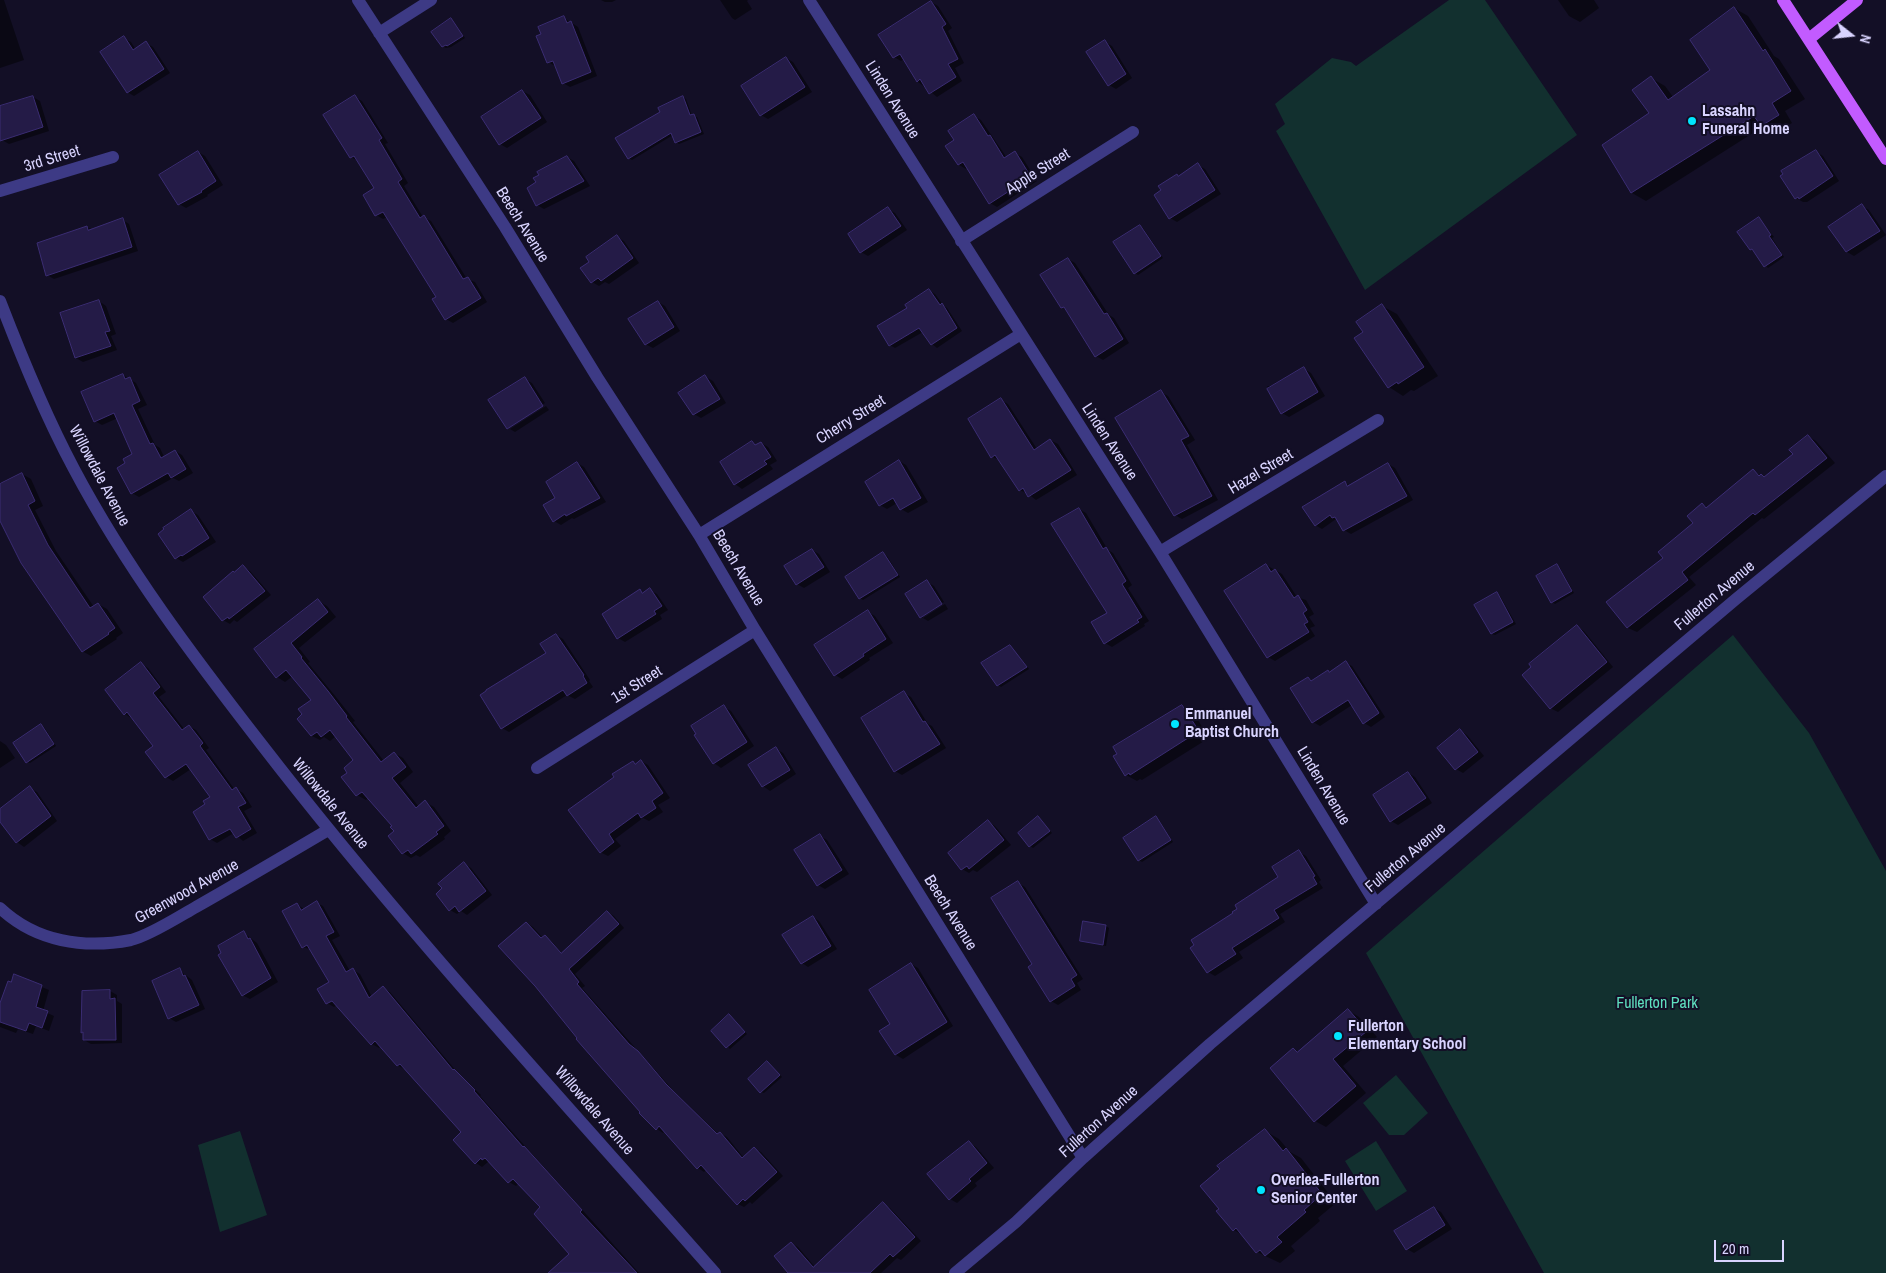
<!DOCTYPE html>
<html>
<head>
<meta charset="utf-8">
<style>
	body { margin:0 }
	#map { position:relative; width:1886px; height:1273px; overflow:hidden; background:#130f26; font-family:"Archivo Narrow",sans-serif }
	canvas { display:block }
	.north { position:absolute; left:1826px; top:10px; width:50px; height:50px; -webkit-text-stroke:4px #130f26; paint-order:stroke; rotate:106deg; font-size:14px; font-weight:700; line-height:20px; text-align:center; color:#d9d4ff }
	.north::after { content:''; display:block; margin:auto; width:18px; height:22px; background:#d9d4ff; clip-path:polygon(50% 0,100% 100%,50% 72%,0 100%) }
	.scale { position:absolute; left:1714px; top:1240px; width:70px; height:22px; box-sizing:border-box; border:2px solid #d9d4ff; border-top:0; padding-left:6px; font-size:15px; line-height:18px; white-space:nowrap; color:#d9d4ff; -webkit-text-stroke:4px #130f26; paint-order:stroke }
</style>
</head>
<body>
<div id="map">
<canvas width="1886" height="1273"></canvas>
<div class="north">N</div>
<div class="scale">20 m</div>
</div>
<script>
const ctx = document.querySelector('canvas').getContext('2d');
ctx.lineJoin = 'round';
function fill(path, color) {
  ctx.fillStyle = color;
  ctx.fill(path, 'evenodd');
}
function stroke(path, color, width, dash) {
  ctx.strokeStyle = color;
  ctx.lineWidth = width;
  ctx.lineCap = dash ? 'butt' : 'round';
  ctx.setLineDash(dash || []);
  ctx.stroke(path);
}
function write(font, color, halo, rows, align = 'center') {
  ctx.font = font + ' "Archivo Narrow",sans-serif';
  ctx.lineWidth = 4;
  ctx.setLineDash([]);
  ctx.textBaseline = 'middle';
  ctx.strokeStyle = halo;
  ctx.fillStyle = color;
  for (const [text, x, y, turn = 0] of rows) {
    ctx.save();
    ctx.translate(x, y);
    ctx.rotate((+turn || 0) * Math.PI / 180);
    ctx.textAlign = isNaN(turn) ? turn : align;
    if (halo) ctx.strokeText(text, 0, 0);
    ctx.fillText(text, 0, 0);
    ctx.restore();
  }
}
const green = new Path2D(`
	M1449 0H1485L1577 135 1365 290 1276 131 1285 124 1275 104 1332 58 1351 62 1356 66Z
	M1733 635 1809 733 1886 871V1273H1544L1366 953Z
	M1396 1075 1428 1113 1404 1135H1389L1363 1103Z
	M240 1131 267 1215 220 1232 198 1145Z
	M1376 1141 1407 1191 1376 1211 1345 1161Z`);
const shadow = new Path2D(`
	M0 0H4L24 60 0 68Z
	M601 0H616L612 2H605Z
	M720 0H748L747 1 752 9 735 20 732 18Z
	M1558 0H1594L1599 8 1580 22 1569 16Z
	M931 2 938 6 952 28 948 31 964 63 955 68 962 81 937 97 917 81 904 59 901 61 894 57Z
	M1734 8 1748 16 1774 56 1779 59 1805 99 1785 111 1792 123 1776 133 1764 126 1646 201 1632 193 1604 146 1650 113 1651 78 1665 86 1673 97 1712 70Z
	M564 18 578 27 597 76 570 87 563 83 555 66 548 62Z
	M451 20 454 22 465 38 451 47 446 48 442 46Z
	M124 38 131 42 136 50 146 43 153 47 170 73 134 96 127 92Z
	M1105 42 1112 46 1132 78 1116 89 1109 85Z
	M786 58 793 62 812 92 768 119 761 115Z
	M522 91 530 95 547 122 507 148 500 144Z
	M33 97 40 101 49 131 9 144 2 140 0 135V108Z
	M355 97 362 101 388 143 385 144 408 183 404 186 423 217 431 221 467 279 475 282 487 302 453 323 446 319 438 297 387 217 383 219 376 215 364 195 376 189 358 161 351 157Z
	M683 97 686 99 692 116 697 117 704 134 679 144 676 142 673 135 632 160 629 158 617 138 661 113Z
	M974 116 981 120 1007 158 1015 153 1022 157 1037 181 997 207 990 203 968 167 966 169 959 165 955 141Z
	M198 152 205 156 223 185 207 195 208 196 186 208 179 204Z
	M1816 152 1823 156 1839 181 1807 202H1803L1796 198Z
	M567 157 574 161 590 186 544 209 537 205V183Z
	M1198 165 1205 169 1221 194 1177 222 1170 218 1179 177Z
	M1862 206 1869 210 1886 235 1854 256 1847 252 1830 227Z
	M888 209 895 213 907 230 868 256 861 252Z
	M1759 219 1774 237 1772 238 1784 257 1768 268 1751 249Z
	M123 220 129 224 138 251 54 279 47 275 87 227 93 230Z
	M1140 226 1143 228 1163 258 1138 275 1135 273Z
	M617 237 624 241 639 263 609 284 605 282 599 286 592 282Z
	M1068 259 1075 263 1109 315 1114 318 1129 343 1103 360 1096 356 1068 311 1062 307Z
	M930 291 935 294 943 305 947 308 962 331 937 348 932 344 923 332 895 348 890 345 909 308Z
	M99 301 106 306 116 334 111 336 117 350 83 362 76 358 61 313Z
	M658 302 665 306 680 331 653 348 645 344Z
	M1382 306 1397 314 1438 376 1414 391 1411 390 1403 396 1389 387 1365 333Z
	M1304 369 1311 373 1325 396 1289 417 1282 413 1267 386H1276Z
	M123 375 136 383 147 405 138 409 155 445 160 448 164 457 175 451 182 455 193 473 179 481 173 478 139 497 132 493 127 464 134 454 118 418 102 425 95 421Z
	M706 377 713 381 726 403 701 418 694 414Z
	M525 379 532 383 545 403 509 426V429L508 428Z
	M1161 392 1168 396 1195 440 1187 445 1218 500 1182 519 1175 515Z
	M1001 400 1008 404 1037 449 1050 440 1058 444 1077 475 1036 500 1027 493 1019 490 1000 460 992 457Z
	M546 406 549 410 515 432 510 429Z
	M1808 436 1816 441 1835 463 1764 519 1762 518 1689 577 1696 585 1637 632 1628 628 1608 603 1664 558 1695 523 1702 505 1708 508 1753 471 1765 478 1794 454Z
	M752 443 757 445 761 443 768 447 777 461 770 465 773 469 742 489 735 484 721 463Z
	M899 461 906 465 928 502 908 513 901 509 897 503 887 509 880 505Z
	M577 463 584 467 606 502 574 519 572 518 561 525 554 521 557 498Z
	M1388 464 1395 468 1413 500 1351 534 1344 530 1336 519 1322 529 1315 525 1345 483 1350 486Z
	M22 474 31 479 43 506 35 510 56 551 94 607 98 604 107 609 123 633 116 638 117 639 91 656 82 651 0 518V482L3 484Z
	M1079 509 1086 513 1108 550 1113 553 1132 585 1128 588 1149 621 1144 624 1145 626 1112 647 1105 643 1108 614Z
	M191 511 198 515 216 542 183 562 176 558Z
	M812 550 819 554 830 572 804 588 797 584Z
	M883 554 887 556 900 577 863 600 860 598Z
	M1266 565 1282 574 1297 597 1306 600 1314 614 1309 617 1315 626 1310 628 1315 636 1275 661 1268 657Z
	M1557 566 1560 568 1574 593 1555 604 1552 602Z
	M243 567 250 571 271 595 237 622 234 620 230 624 223 620Z
	M927 582 934 586 944 602 923 615V618L921 617Z
	M650 590 657 594 668 610 660 615 662 619 625 642 618 638 640 591 644 593Z
	M1497 594 1500 596 1516 624 1495 635 1492 634 1476 605Z
	M318 601 327 606 336 617 299 648 310 662 308 663 336 697 355 721 353 722 384 761 394 753 403 758 413 772 400 783 419 807 425 802 434 807 451 831 444 837 445 839 420 857 416 855 411 858 403 853 394 826 369 797 366 800 357 795 343 778 349 773 355 761 336 736 330 741 324 737 320 740 312 736 299 719 313 700 293 676 285 682 277 677 255 650Z
	M945 604 948 609 928 621 923 618Z
	M868 612 875 616 893 643 869 658 870 660 842 679 835 675Z
	M1577 627 1584 631 1613 667 1558 712 1550 708Z
	M556 635 563 639 590 680 589 681 593 687 575 699 567 695 509 732 502 728 547 653Z
	M1010 646 1029 669 1001 687 998 685Z
	M1346 663 1352 666 1385 717 1371 727 1364 723 1352 705 1320 726 1313 722 1308 678 1313 681Z
	M141 664 148 668 166 692 159 697 185 730 189 726 196 730 209 748 206 750 235 790 236 789 243 793 252 807 244 811 257 833 243 841 234 833 217 843 210 839 207 804 212 797 191 769 173 781 166 777 155 746 131 718 125 714Z
	M904 693 911 697 928 724 932 726 946 748 902 775 895 771Z
	M1182 706 1193 712 1209 738 1142 780 1140 779 1137 781 1126 775Z
	M724 707 731 711 754 746 721 768 714 763Z
	M41 726 44 727 56 746 30 763 27 762Z
	M1460 731 1467 735 1484 756 1463 773 1456 769 1439 748Z
	M0 741 6 745 15 758 0 768Z
	M776 749 783 753 796 774 770 791 763 786 750 765Z
	M641 761 648 765 670 798 658 805 663 812 649 821 643 818 615 839 621 846 608 856 600 852 616 777 633 763 636 765Z
	M1408 773 1415 777 1432 803 1398 825 1391 821Z
	M30 788 37 792 57 821 24 847 17 842 0 820V811Z
	M1038 818 1052 833 1033 848 1030 846Z
	M1156 818 1159 820 1173 842 1142 862 1139 860 1125 839Z
	M988 822 995 826 1011 845 977 872 973 870 969 873 962 869 949 854Z
	M820 836 827 840 849 874 825 889 818 885Z
	M1299 852 1306 856 1321 880 1319 882 1323 888 1280 914 1285 922 1239 952 1243 958 1215 976 1208 972 1235 913 1280 877Z
	M464 864 471 868 492 895 467 915 461 911 457 914 450 910Z
	M1018 883 1025 887 1083 979 1077 983 1081 990 1058 1005 1051 1001 1034 964Z
	M317 903 323 906 340 936 332 940 350 971 353 970 360 974 372 997 383 988 390 992 457 1072 481 1095 480 1096 639 1273H559L570 1254 542 1207 519 1183 516 1186 509 1182 490 1162H488L482 1167 476 1163 463 1132 406 1068 404 1069 397 1065 381 1046 379 1048 372 1044 337 1005 334 1007 327 1003 331 982 312 950 303 947 284 912 297 904 305 910Z
	M607 912 614 916 624 928 575 974 585 986 582 988 672 1089 719 1135 720 1133 727 1137 744 1158 755 1149 761 1152 783 1176 752 1204 750 1202 744 1207 738 1204 707 1169 704 1172 698 1168 665 1131 663 1133 657 1129 642 1112 526 923 533 927 543 938 545 937 551 941 562 953Z
	M813 917 819 921 837 949 808 967 802 963Z
	M1106 926 1109 928 1106 946 1081 941Z
	M244 933 257 943 278 982 250 999 242 995Z
	M911 964 918 968 953 1026 903 1059 896 1055 881 1031 891 1024Z
	M179 970 192 980 205 1009 176 1022 169 1018Z
	M15 976 49 990 43 1011 54 1016 49 1031 36 1026 33 1034 18 1029 16 1033 0 1027V1007Z
	M110 991 117 995V1001L122 1004V1043L91 1044 84 1040V1033L83 1032Z
	M1348 1010 1359 1017 1377 1037 1343 1066 1366 1093 1326 1127 1315 1121 1294 1049 1299 1052Z
	M732 1018 747 1034 730 1049 713 1031Z
	M770 1065 782 1077 764 1093 761 1092Z
	M1265 1131 1279 1139 1290 1152 1301 1158 1336 1203 1318 1218 1320 1221 1291 1246 1295 1251 1280 1263 1257 1252 1244 1236 1234 1230 1218 1211Z
	M969 1143 976 1147 994 1168 975 1183 977 1186 957 1203 950 1199 929 1174Z
	M883 1204 890 1208 921 1241 901 1260 897 1258 881 1273H790L791 1243 798 1247 815 1267Z
	M1434 1208 1441 1212 1452 1229 1414 1253 1407 1249Z`);
const building = new Path2D(`
	M931 1 946 24 942 27 958 59 948 64 956 77 929 94 920 79 917 82 900 54 893 58 878 35Z
	M1734 7 1763 51 1765 49 1791 91 1772 103 1779 115 1761 126 1754 116 1631 193 1602 145 1649 113 1632 90 1651 76 1668 100 1710 70 1690 40Z
	M564 16 567 23 571 21 591 72 562 84 553 61 547 63 536 36 541 34 538 27Z
	M451 18 463 36 447 46 446 45 442 47 431 32Z
	M124 36 133 50 146 41 164 69 127 93 100 52Z
	M1105 40 1126 74 1108 86 1086 52Z
	M786 57 805 87 760 116 741 86Z
	M522 90 541 118 499 145 481 117Z
	M355 95 382 138 379 140 402 179 398 182 420 218 424 215 463 279 468 277 481 298 445 320 432 299 436 297 383 212 375 216 363 195 374 188 354 156 350 158 323 115Z
	M33 96 43 127 0 141V106Z
	M683 96 690 115 694 114 701 132 675 143 671 133 628 159 615 138 660 112 658 108Z
	M974 114 988 136 990 135 1004 158 1015 151 1031 177 989 204 963 162 958 165 945 146 954 140 948 131Z
	M1816 150 1833 176 1799 199 1798 197 1795 199 1780 176 1783 174 1781 171Z
	M198 151 216 181 201 191 202 192 178 205 159 175Z
	M567 156 584 181 536 206 527 188 536 182 533 178 539 175 537 172Z
	M1198 163 1215 190 1169 219 1154 195 1161 190 1158 186 1177 174 1178 176Z
	M1862 204 1880 231 1846 252 1828 227Z
	M888 207 901 226 860 253 848 234Z
	M1759 217 1771 235 1769 236 1782 255 1764 267 1752 249 1750 250 1737 232Z
	M123 218 132 247 46 276 37 243 87 226 88 230Z
	M1140 225 1161 256 1134 274 1113 242Z
	M617 235 633 258 601 281 598 278 591 283 580 268 589 262 586 257Z
	M1068 258 1104 314 1107 313 1123 339 1095 357 1064 307 1061 308 1040 275Z
	M929 289 940 305 942 303 957 328 931 345 919 328 889 346 877 326 907 308 905 305Z
	M99 300 110 331 105 332 111 346 75 358 60 313Z
	M658 301 674 327 645 345 628 319Z
	M1382 304 1424 367 1398 384 1397 382 1388 388 1354 338 1363 332 1356 322Z
	M1304 367 1318 392 1281 414 1267 389Z
	M123 374 125 379 130 377 140 401 132 405 150 444 153 443 161 458 175 450 186 469 171 478 168 473 131 494 117 468 125 463 123 459 132 454 114 413 94 422 81 392Z
	M705 375 720 399 693 415 678 393Z
	M525 377 543 406 507 429 488 400Z
	M1161 390 1189 436 1181 440 1212 496 1174 516 1115 418Z
	M1001 398 1034 450 1050 439 1071 470 1028 497 1023 488 1019 491 995 455 991 458 968 419Z
	M1808 435 1827 458 1755 515 1753 513 1682 572 1688 580 1627 628 1606 602 1663 558 1658 552 1693 523 1687 516 1702 503 1706 508 1753 469 1759 476 1761 474 1764 477 1793 454 1789 450Z
	M752 441 755 445 761 442 771 457 764 461 767 464 734 485 720 462Z
	M899 460 921 498 900 510 893 498 879 506 865 482Z
	M577 462 600 498 566 516 565 514 553 522 543 505 555 498 546 482Z
	M1388 463 1407 496 1343 531 1335 517 1332 518 1330 515 1315 526 1302 507 1345 481 1347 486Z
	M22 473 35 501 28 505 48 545 90 608 98 603 115 628 108 633 109 634 82 652 21 563 0 521V484Z
	M1079 508 1103 549 1106 547 1126 581 1122 584 1142 617 1137 620 1139 622 1104 644 1091 622 1107 613 1051 524Z
	M191 509 209 538 182 556 181 555 175 559 158 534 164 529 163 528Z
	M812 549 824 567 796 585 784 566Z
	M883 552 898 575 859 599 845 577Z
	M1266 564 1271 572 1275 569 1294 598 1298 595 1307 610 1303 613 1308 622 1304 624 1309 632 1267 658 1224 591Z
	M1557 564 1572 591 1551 603 1536 576Z
	M243 565 265 591 229 619 228 617 222 621 203 597 233 571 234 572Z
	M927 580 942 604 920 618 905 594Z
	M650 588 662 606 654 611 656 614 617 639 602 614 640 589 642 593Z
	M1497 592 1513 622 1491 634 1474 605Z
	M318 599 328 612 291 643 302 657 301 658 328 691 347 716 346 717 381 762 394 752 406 767 392 778 416 808 425 800 444 826 436 832 438 834 411 854 408 850 402 854 388 836 394 831 390 827 392 826 362 792 356 796 341 777 347 773 344 768 353 760 330 730 321 737 317 732 311 736 297 719 302 714 298 709 311 700 286 670 276 678 254 649Z
	M868 610 886 639 863 654 864 656 834 676 814 645Z
	M1577 625 1607 662 1550 709 1522 675 1531 667 1529 664Z
	M556 634 584 675 583 676 587 683 567 696 563 690 501 729 480 695 486 691V690L546 653 540 644Z
	M1010 645 1027 667 997 686 981 663Z
	M1346 661 1379 713 1363 724 1348 700 1312 723 1290 688 1308 677 1311 681 1328 670 1329 672Z
	M141 662 160 687 153 693 182 730 189 725 203 743 200 746 232 790 236 787 246 803 238 807 251 829 236 838 230 829 209 840 193 812 205 804 203 801 210 797 186 764 165 778 145 752 153 746 127 712 124 715 105 690Z
	M904 691 923 722 925 721 940 744 894 772 861 718Z
	M724 705 747 742 713 764 694 735 696 734 691 726Z
	M1182 705 1199 731 1130 775 1129 773 1125 776 1113 756 1117 754 1113 747Z
	M41 724 54 744 26 763 13 743Z
	M1460 729 1478 752 1455 770 1437 748Z
	M776 747 790 770 762 787 748 765Z
	M641 760 663 793 652 801 656 808 641 818 638 813 609 834 614 842 600 853 568 810 614 777 612 774 633 761 635 764Z
	M1408 772 1426 798 1390 822 1373 795Z
	M30 786 51 816 16 843 0 822V809Z
	M1038 816 1050 831 1029 847 1018 833Z
	M1156 816 1171 840 1138 861 1123 838Z
	M988 820 1004 840 969 869 967 866 961 870 948 853Z
	M820 834 842 870 817 886 794 850Z
	M1299 850 1315 876 1313 877 1317 884 1274 910 1279 918 1232 948 1236 954 1207 973 1190 948 1194 945 1191 940 1233 913 1232 912 1237 909 1235 905 1278 877 1272 867Z
	M464 862 486 891 459 912 455 906 449 911 436 894 442 888 438 884Z
	M1018 881 1077 975 1071 979 1075 986 1050 1002 1028 967 1032 964 991 898Z
	M317 901 334 932 326 936 346 972 353 968 369 998 383 986 453 1070 454 1069 475 1090 474 1091 523 1147 524 1146 582 1210 580 1212 637 1273H548L569 1254 534 1214 540 1207 513 1179 508 1183 485 1158 482 1160 481 1158 475 1164 453 1140 461 1132 400 1064 397 1066 375 1041 371 1045 332 1001 326 1004 317 989 329 982 307 945 302 948 282 911 297 903 301 910Z
	M607 911 619 924 569 969 579 982 577 984 629 1044 638 1051 666 1084 717 1134 720 1132 742 1158 754 1147 777 1172 745 1201 743 1199 737 1205 701 1165 697 1169 659 1126 656 1130 639 1113 640 1112 576 1039 577 1038 535 986 498 946 526 922 541 938 545 935 561 953Z
	M813 916 831 946 801 964 782 935Z
	M1083 921 1106 925 1103 945 1080 941Z
	M244 931 248 939 250 938 271 978 242 996 218 955 221 953 218 946Z
	M911 963 947 1022 895 1055 879 1031 890 1024 869 990Z
	M180 968 183 976 185 975 199 1005 168 1019 152 981Z
	M14 974 42 985 36 1007 48 1011 42 1028 29 1023 26 1031 0 1022V1003L8 981 11 982Z
	M110 990V999L115 998 116 1040H83V1032L81 1033 82 991Z
	M1348 1009 1367 1031 1333 1059 1356 1086 1314 1122 1270 1068 1293 1048 1297 1052Z
	M729 1014 745 1032 726 1048 711 1031Z
	M767 1061 780 1075 760 1093 748 1079Z
	M1265 1129 1283 1151 1286 1148 1322 1194 1304 1210 1306 1212 1277 1237 1282 1242 1265 1256 1260 1250 1256 1253 1236 1228 1233 1231 1216 1211 1219 1209 1200 1186 1220 1169 1217 1166Z
	M969 1141 987 1163 969 1179 971 1181 949 1200 927 1174Z
	M883 1202 915 1237 893 1257 890 1254 870 1273H788L774 1256 791 1242 813 1267Z
	M1434 1207 1445 1225 1406 1250 1394 1231Z`);
const minor = new Path2D(`
	M358 0 505 227 597 377 699 535 755 630 1083 1158
	M809 0 1160 552 1376 904
	M379 33 431 0
	M0 191 113 157
	M961 241 1133 132
	M0 301C22 358 45 415 74 469 127 569 193 656 262 745 404 929 562 1099 715 1273
	M699 535 1021 334
	M1160 552 1378 420
	M537 768 755 630
	M0 908C36 942 84 949 131 940 149 936 180 916 196 907 240 882 284 856 328 830
	M955 1273 1016 1222 1083 1158 1210 1044 1736 599 1886 476`);
const major = new Path2D(`
	M1783 0 1886 159
	M1809 39 1857 0`);
const markers = [
	[1692,121,5,"#00e5ff"],
	[1175,724,5,"#00e5ff"],
	[1338,1036,5,"#00e5ff"],
	[1261,1190,5,"#00e5ff"]
];
const streetNames = [
	["Linden Avenue",892,100,58],
	["3rd Street",52,159,-17],
	["Apple Street",1038,172,-32],
	["Beech Avenue",522,225,58],
	["Cherry Street",851,420,-32],
	["Linden Avenue",1109,442,57],
	["Hazel Street",1261,472,-31],
	["Willowdale Avenue",99,476,62],
	["Beech Avenue",738,568,59],
	["Fullerton Avenue",1715,596,-40],
	["1st Street",637,685,-32],
	["Linden Avenue",1323,786,59],
	["Willowdale Avenue",330,804,51],
	["Fullerton Avenue",1406,858,-40],
	["Greenwood Avenue",187,892,-29],
	["Beech Avenue",950,913,58],
	["Willowdale Avenue",594,1111,49],
	["Fullerton Avenue",1099,1122,-42]
];
const poiNames = [
	["Lassahn",1702,112],
	["Funeral Home",1702,130],
	["Emmanuel",1185,715],
	["Baptist Church",1185,733],
	["Fullerton",1348,1027],
	["Elementary School",1348,1045],
	["Overlea-Fullerton",1271,1181],
	["Senior Center",1271,1199]
];
const parkNames = [
	["Fullerton Park",1657,1004]
];
fill(green, '#12302f');
fill(shadow, '#0007');
fill(building, '#241b47');
stroke(building, '#3b2d73', 1);
stroke(minor, '#3d3a85', 12);
stroke(major, '#c25bff', 12);
for (const [x, y, r, color] of markers) {
  const dot = new Path2D();
  dot.arc(x, y, r, 0, 2 * Math.PI);
  ctx.fillStyle = color;
  ctx.fill(dot);
  stroke(dot, '#130f26', 2);
}
write('16px', '#d9d4ff', '#130f26', streetNames);
write('bold 16px', '#d9d4ff', '#130f26', poiNames, 'left');
write('16px', '#5fe0c0', '#130f26', parkNames);
</script>
</body>
</html>
